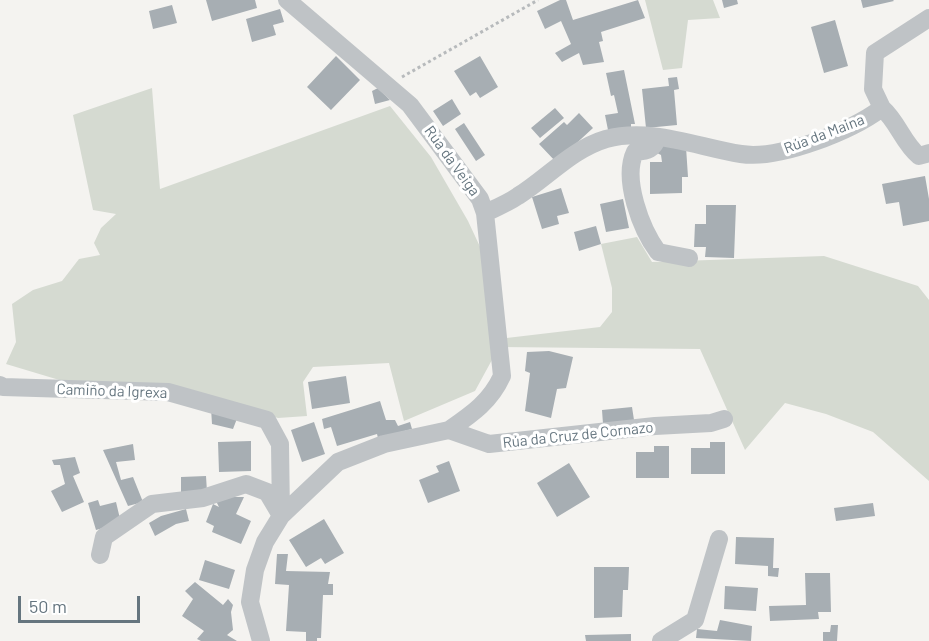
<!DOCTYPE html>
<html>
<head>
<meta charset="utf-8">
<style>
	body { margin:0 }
	#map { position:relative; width:929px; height:641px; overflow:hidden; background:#f4f3f0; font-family:Barlow,sans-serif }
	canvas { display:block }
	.scale { position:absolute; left:18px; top:596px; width:122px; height:27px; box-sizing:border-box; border:3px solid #65757f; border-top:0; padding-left:8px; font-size:18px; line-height:21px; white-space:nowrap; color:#65757f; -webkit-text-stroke:4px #fff; paint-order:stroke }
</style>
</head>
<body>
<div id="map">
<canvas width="929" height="641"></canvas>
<div class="scale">50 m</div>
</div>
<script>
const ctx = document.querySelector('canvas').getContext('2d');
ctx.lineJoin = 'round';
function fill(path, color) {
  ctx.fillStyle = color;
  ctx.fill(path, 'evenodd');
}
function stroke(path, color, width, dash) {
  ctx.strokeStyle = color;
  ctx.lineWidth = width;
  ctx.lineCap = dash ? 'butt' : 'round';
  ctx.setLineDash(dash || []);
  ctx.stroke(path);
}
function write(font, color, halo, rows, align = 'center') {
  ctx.font = font + ' Barlow,sans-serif';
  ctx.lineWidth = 6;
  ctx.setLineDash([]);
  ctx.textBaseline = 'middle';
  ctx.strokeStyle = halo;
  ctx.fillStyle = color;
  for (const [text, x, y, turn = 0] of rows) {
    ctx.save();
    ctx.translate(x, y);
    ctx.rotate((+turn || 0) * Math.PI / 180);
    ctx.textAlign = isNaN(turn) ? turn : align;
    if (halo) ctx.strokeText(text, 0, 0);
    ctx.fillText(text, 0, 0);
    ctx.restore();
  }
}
const green = new Path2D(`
	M645 0H713L720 18 688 20 682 68 663 70Z
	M152 88 160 189 390 106 431 157 468 221 489 266 498 339 600 327 612 312V288L601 244 637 237 652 262 824 256 918 286 929 300V481L873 432 826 414 785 403 745 450 700 349 499 347 475 391 404 421 389 363 313 367 303 382 307 416 278 418 174 388 76 385 6 364 16 342 12 304 33 290 62 281 79 259 100 255 94 243 101 228 116 214 93 210 73 115Z`);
const building = new Path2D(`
	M206 0H255L257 8 212 21Z
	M560 0H566L573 20 638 0 645 18 601 32 603 41 599 42 604 62 583 65 579 53 562 62 555 53 571 44 561 21 545 29 537 11Z
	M722 0H737L738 4 724 8Z
	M861 0H893L894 1 863 8Z
	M172 5 177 23 153 29 149 11Z
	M280 9 284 22 273 25 276 35 252 42 246 19Z
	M835 20 848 66 824 73 811 27Z
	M336 56 360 80 331 110 307 87Z
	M480 56 498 87 480 98 476 92 470 96 454 71Z
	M624 70 635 124H631V131L609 135 605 115 618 113 614 95 611 96 606 73Z
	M677 77 679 89 674 90 677 125 646 128 642 89 669 86 668 78Z
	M378 88 390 100 375 104 372 91Z
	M452 99 461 114 443 126 433 111Z
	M555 108 564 118 540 138 531 128Z
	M579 113 593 128 556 162 539 144 564 122 567 125Z
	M464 123 485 155 476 161 455 129Z
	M661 143 686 147 688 177H682V193L650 194V162H662L661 155 657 153Z
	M925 176 929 199V221L903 226 899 202 886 204 882 184Z
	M561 188 569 213 557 216 559 224 542 229 532 197Z
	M623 199 629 228 606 232 600 204Z
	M706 205H736L734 258 705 257 706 247H694L695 224H706Z
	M596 226 601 244 579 251 574 232Z
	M549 351 573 357 566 388 557 389 551 418 525 411 530 373 525 371 527 352Z
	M346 376 350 403 312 409 308 382Z
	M380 401 386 420H395L398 426 410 422 412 429 378 438 377 434 337 446 331 427 324 429 322 419Z
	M632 407 634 420 603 424 602 410Z
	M211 408 238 416 233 429 212 424Z
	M314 422 325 454 302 462 291 430Z
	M251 441V471L219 472 218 442Z
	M710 442H725V474H691V448H710Z
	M133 444 135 460 116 462 121 480 133 477 143 502 128 506 103 450Z
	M654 446H669V478H636V452H654Z
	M75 457 80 473 73 476 84 502 62 512 51 491 65 484 60 465H54L52 460Z
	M449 461 460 491 428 503 419 480 439 472 436 466Z
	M569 463 590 497 557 517 537 483Z
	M206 476 207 492 181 499V477Z
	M214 497H244L236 514 251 521 241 544 212 532 214 526 206 522 213 504 219 507Z
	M98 500 100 506 116 502 121 523 96 530 88 503Z
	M873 503 875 516 836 521 834 508Z
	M186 509 189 521 176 524 155 536 149 523 161 516Z
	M324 519 344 553 325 564 321 558 306 567 289 540Z
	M736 537 774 538 773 568H779L778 577 768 576V566L735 564Z
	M277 554H288L286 571 330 572 328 584H333V595H323L321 638H317V641H306V632L286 631 289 585 275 584Z
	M205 560 235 570 229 589 199 580Z
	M594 567H629L628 590H623L622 617 594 618Z
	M805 573H830L831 612H818L819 619 770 621 769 606 806 605Z
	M195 582 223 605 228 599 233 605 231 612 233 630 227 635 237 641H201L197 639 204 631 182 616 193 599 185 591Z
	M725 586 758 588 756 611 724 609Z
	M720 620 752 626 751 641 696 638 697 629 717 631Z
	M831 625H838L837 641H823V632H830Z
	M631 634V641H586L585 635Z`);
const path = new Path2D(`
	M402 77 538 0`);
const minor = new Path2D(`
	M287 0 410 105 480 199 485 213 502 376C490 402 472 414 449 430
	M882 108C898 122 903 143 919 156L929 153
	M658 137C653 150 648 151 635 152 622 179 641 229 658 252L689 258
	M485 213C496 208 508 203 518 196 547 178 572 149 606 139 651 127 697 147 741 154 780 160 851 131 882 108L873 89 875 53 929 18
	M0 385 3 387 168 392 267 420 280 444 281 516
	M100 555 104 537 152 504 203 498 246 484 267 492 280 514
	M261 641 250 602 255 570 265 542 281 516 338 462 384 444 449 430 489 444 655 426 711 423 724 419
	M661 641 695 620 719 539`);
const streetNames = [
	["Rúa da Maina",824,134,-21],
	["Rúa da Veiga",452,161,54],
	["Camiño da Igrexa",112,391,2],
	["Rúa da Cruz de Cornazo",578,435,-6]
];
fill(green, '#d5dad1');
fill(building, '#a7aeb3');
stroke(path, '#b7babc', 3, [3, 3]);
stroke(minor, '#bfc3c6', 18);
write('15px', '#65757f', '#fff', streetNames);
</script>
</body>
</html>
